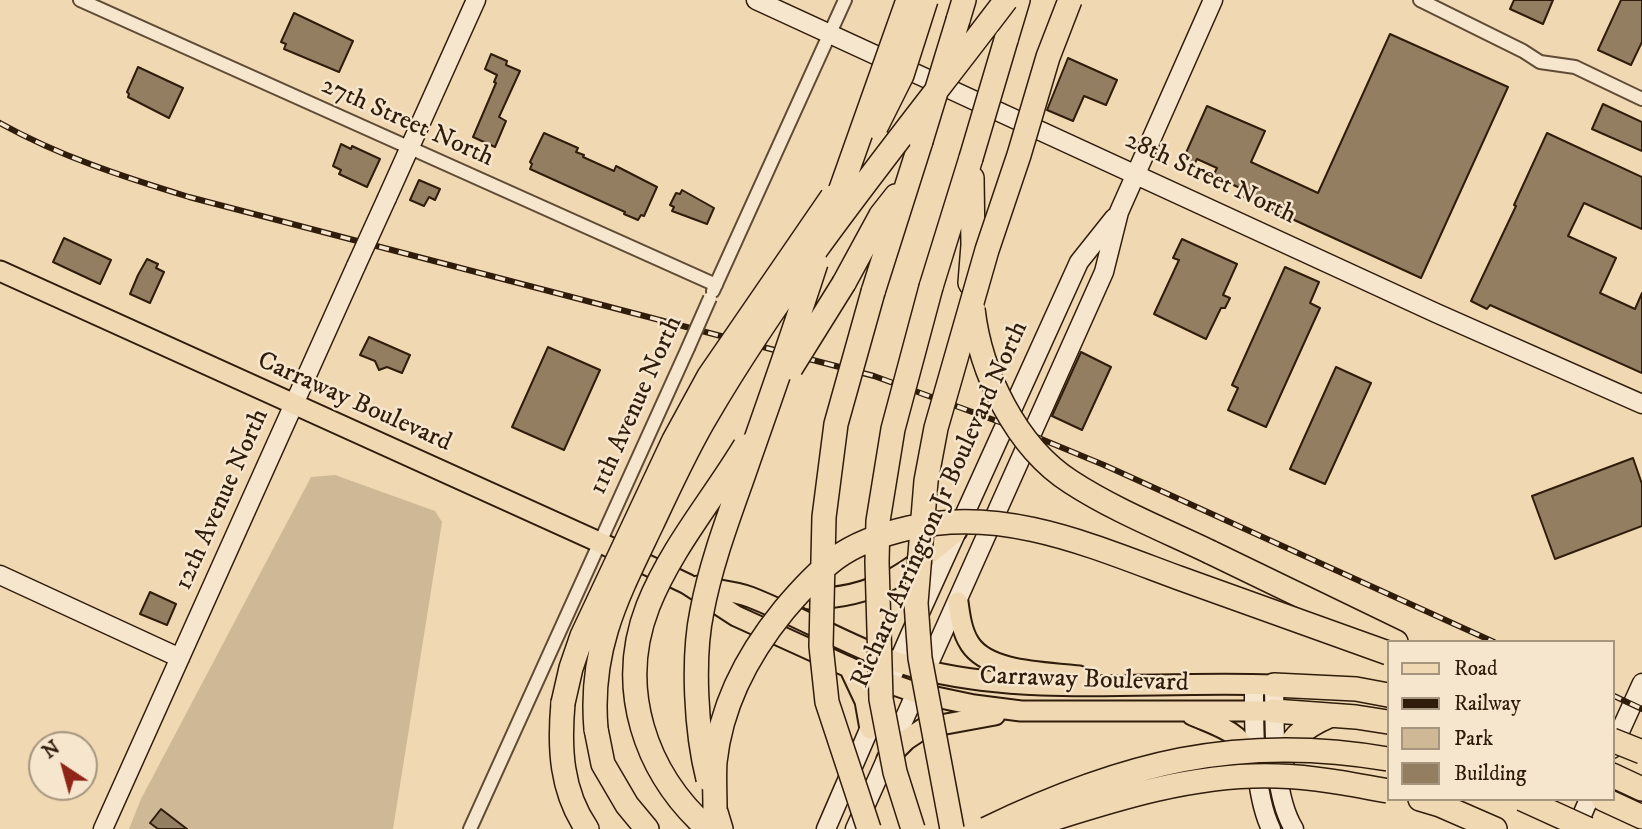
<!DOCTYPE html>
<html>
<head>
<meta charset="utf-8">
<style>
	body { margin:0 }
	#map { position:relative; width:1642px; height:829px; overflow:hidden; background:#f0d8b2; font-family:"IM FELL DW Pica",serif }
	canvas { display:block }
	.legend { position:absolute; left:1387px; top:640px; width:228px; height:161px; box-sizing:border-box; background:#f5e6cd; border:2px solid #a6957f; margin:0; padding:9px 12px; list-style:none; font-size:21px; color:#301c0b }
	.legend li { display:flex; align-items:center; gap:14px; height:35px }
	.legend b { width:35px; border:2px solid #a6957f }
	.north { position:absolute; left:28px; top:731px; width:70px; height:70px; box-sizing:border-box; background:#f5e6cd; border:2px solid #a6957f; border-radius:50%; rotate:324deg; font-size:19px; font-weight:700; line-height:28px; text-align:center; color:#301c0b }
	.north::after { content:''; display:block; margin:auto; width:24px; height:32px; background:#8f2418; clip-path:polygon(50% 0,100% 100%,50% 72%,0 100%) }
</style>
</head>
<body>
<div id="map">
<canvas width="1642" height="829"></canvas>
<ul class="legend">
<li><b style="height:9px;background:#f0d8b2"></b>Road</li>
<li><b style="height:9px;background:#301c0b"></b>Railway</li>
<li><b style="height:19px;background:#cfb896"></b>Park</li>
<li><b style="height:19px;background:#947e62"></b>Building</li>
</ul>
<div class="north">N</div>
</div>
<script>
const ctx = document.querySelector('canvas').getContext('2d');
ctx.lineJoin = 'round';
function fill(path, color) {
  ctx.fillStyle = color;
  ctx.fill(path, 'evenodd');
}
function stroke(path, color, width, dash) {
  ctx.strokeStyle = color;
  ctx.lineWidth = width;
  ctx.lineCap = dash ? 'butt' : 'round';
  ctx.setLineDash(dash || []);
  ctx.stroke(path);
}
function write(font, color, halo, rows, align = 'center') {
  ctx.font = font + ' "IM FELL DW Pica",serif';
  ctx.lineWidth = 5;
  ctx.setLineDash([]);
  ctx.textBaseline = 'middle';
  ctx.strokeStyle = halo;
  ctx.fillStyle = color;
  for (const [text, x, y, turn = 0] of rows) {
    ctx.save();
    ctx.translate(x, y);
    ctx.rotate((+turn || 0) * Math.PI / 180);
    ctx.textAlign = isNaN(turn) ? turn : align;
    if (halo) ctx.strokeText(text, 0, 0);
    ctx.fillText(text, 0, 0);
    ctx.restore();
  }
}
const green = new Path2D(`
	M335 475 435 511 442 522 393 829H129L141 799 311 477Z`);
const building = new Path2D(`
	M1514 0H1553L1543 24 1510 9Z
	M1621 0H1642V42L1631 65 1598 50Z
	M294 13 353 41 339 72 284 49 286 44 281 42Z
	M1390 34 1508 87 1421 278 1244 197 1247 191 1213 176 1217 168 1197 159 1192 169 1181 164 1207 106 1265 131 1251 162 1318 193Z
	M491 54 507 61 506 65 520 71 499 117 506 121 495 147 473 137 496 83 494 82 497 75 485 69Z
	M1068 58 1117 80 1106 105 1084 96 1073 121 1047 110Z
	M138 67 183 88 169 118 128 97 129 94 127 92Z
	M1603 104 1642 122V151L1592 129Z
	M544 133 578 148 576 152 584 155 583 157 614 171 616 166 657 187 644 216 641 215 638 220 624 214 625 212 530 169 532 164 530 162Z
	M1547 133 1642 177V229L1584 203 1568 236 1616 258 1600 293 1635 309 1642 293V373L1490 305 1487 309 1471 301 1516 206 1514 205Z
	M341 144 351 149 352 146 380 159 367 187 339 174 341 170 333 166Z
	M419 180 440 189 435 200 429 197 424 206 410 200Z
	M682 190 714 208 707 224 672 211 674 207 670 205 676 193 680 194Z
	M64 238 111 260 100 284 53 262Z
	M1182 239 1237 264 1223 295 1230 298 1225 308H1221L1206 339 1154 314 1179 260 1173 258Z
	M147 259 158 264 156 268 164 272 150 303 130 294 138 275Z
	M1285 267 1319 282 1310 303 1320 308 1266 427 1228 410 1238 388 1232 385Z
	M369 337 410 355 402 373 387 367 379 370 375 361 360 355Z
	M548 347 600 370 564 450 512 427Z
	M1081 352 1111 367 1082 430 1052 416Z
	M1336 367 1371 383 1325 484 1290 469Z
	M1633 458 1642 484V526L1555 559 1532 496Z
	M150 592 176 604 167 625 140 614Z
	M161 809 187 829H158L150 823Z`);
const street = new Path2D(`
	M80 0 716 285
	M1420 0 1523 51 1540 62 1575 67 1642 99
	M713 291 845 0
	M470 829 688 348`);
const secondary = new Path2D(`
	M756 0 1436 313 1642 404
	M387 198 476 0
	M0 575 180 658
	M1254 685C1254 726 1253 792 1271 829
	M1274 685C1275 728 1272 793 1294 829
	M1612 749 1642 683
	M103 829 356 266
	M826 829 909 637 1079 262 1114 218
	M855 829 1104 272 1119 212 1213 0
	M1576 829 1589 799`);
const primary = new Path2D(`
	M0 271 601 543 687 584 736 616 866 675 917 693 974 705 1021 711H1274
	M698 586C715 590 734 591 750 597 809 620 866 657 928 671 1042 697 1158 680 1274 685
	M809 599C877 598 908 572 957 531
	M958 602C960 617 962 632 970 644 989 673 1048 672 1079 676
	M849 667 865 701 870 729
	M1192 715C1232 732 1238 730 1258 770
	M887 759 906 740 924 728 995 715`);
const highway = new Path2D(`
	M958 20 964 0
	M1006 40 1018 0
	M844 283 881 215 896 196
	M970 283 973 245 972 178
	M931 287 971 158
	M873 292 921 141
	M1210 552 1396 642
	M1274 685 1356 689 1388 695
	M563 703C559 748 561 791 587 829
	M1274 711 1356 717 1388 722
	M596 729 603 764 627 805 647 829
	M1278 769C1291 739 1299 729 1329 716
	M1612 775 1642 789
	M1420 799 1440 805 1495 829
	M1603 799 1642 817
	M715 809 721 829`);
const rail = new Path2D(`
	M0 123C59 156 124 177 189 197L874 376 1005 424 1104 465 1494 642
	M1612 695 1642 709`);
const streetBridge = new Path2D(`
	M688 348 710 298`);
const secondaryBridge = new Path2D(`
	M356 266 387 198`);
const highwayBridge = new Path2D(`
	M876 127 902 75 926 0
	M921 141 958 20
	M971 158 1006 40
	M831 217 908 0
	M973 309C980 372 1016 447 1071 482 1114 510 1164 530 1210 552
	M791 368 844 283
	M563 703 571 668 582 636 674 440 709 376 832 197
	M596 729C589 648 618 595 652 524 669 488 686 450 707 415 793 268 903 136 1006 0
	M1612 740 1642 752
	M708 779C696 732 692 659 702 611 712 558 732 509 749 459 772 394 795 328 816 263
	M1522 799 1588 829
	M715 809C715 794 714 777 715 762 721 705 748 654 784 610 800 591 816 573 836 558 858 542 883 534 909 528 1003 506 1092 546 1179 578 1249 603 1318 628 1388 653
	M708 829C645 773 616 688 648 606 671 548 713 499 745 446
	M869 829 827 702 821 646 824 517 836 424 873 292
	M913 829 895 772 881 699 877 562 878 521 893 429 931 287
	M952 829 920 658 916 603 926 481 936 428 987 250 1019 155 1048 57 1070 0
	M986 829C1121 764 1238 733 1388 759
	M1021 829C1103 803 1189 773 1277 776 1315 777 1351 784 1388 791`);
const streetNames = [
	["27th Street North",407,123,24],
	["28th Street North",1210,179,25],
	["Carraway Boulevard",354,403,24],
	["11th Avenue North",637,406,-66],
	["12th Avenue North",223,500,-66],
	["Richard Arrington Jr Boulevard North",941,505,-66],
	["Carraway Boulevard",1084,681,2]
];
fill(green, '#cfb896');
fill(building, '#947e62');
stroke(building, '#301c0b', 2);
stroke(street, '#604b35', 16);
stroke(secondary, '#301c0b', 21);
stroke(primary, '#301c0b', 23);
stroke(highway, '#301c0b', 26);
stroke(street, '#f5e6cd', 12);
stroke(secondary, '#f5e6cd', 18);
stroke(primary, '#f0d8b2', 19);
stroke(highway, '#f0d8b2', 23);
stroke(rail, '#301c0b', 6);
stroke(rail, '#f5e6cd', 3.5, [10]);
stroke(streetBridge, '#604b35', 16, []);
stroke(secondaryBridge, '#301c0b', 21, []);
stroke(highwayBridge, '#301c0b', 26, []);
stroke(streetBridge, '#f5e6cd', 12);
stroke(secondaryBridge, '#f5e6cd', 18);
stroke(highwayBridge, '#f0d8b2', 23);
write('26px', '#301c0b', '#f5e6cd', streetNames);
</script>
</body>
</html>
